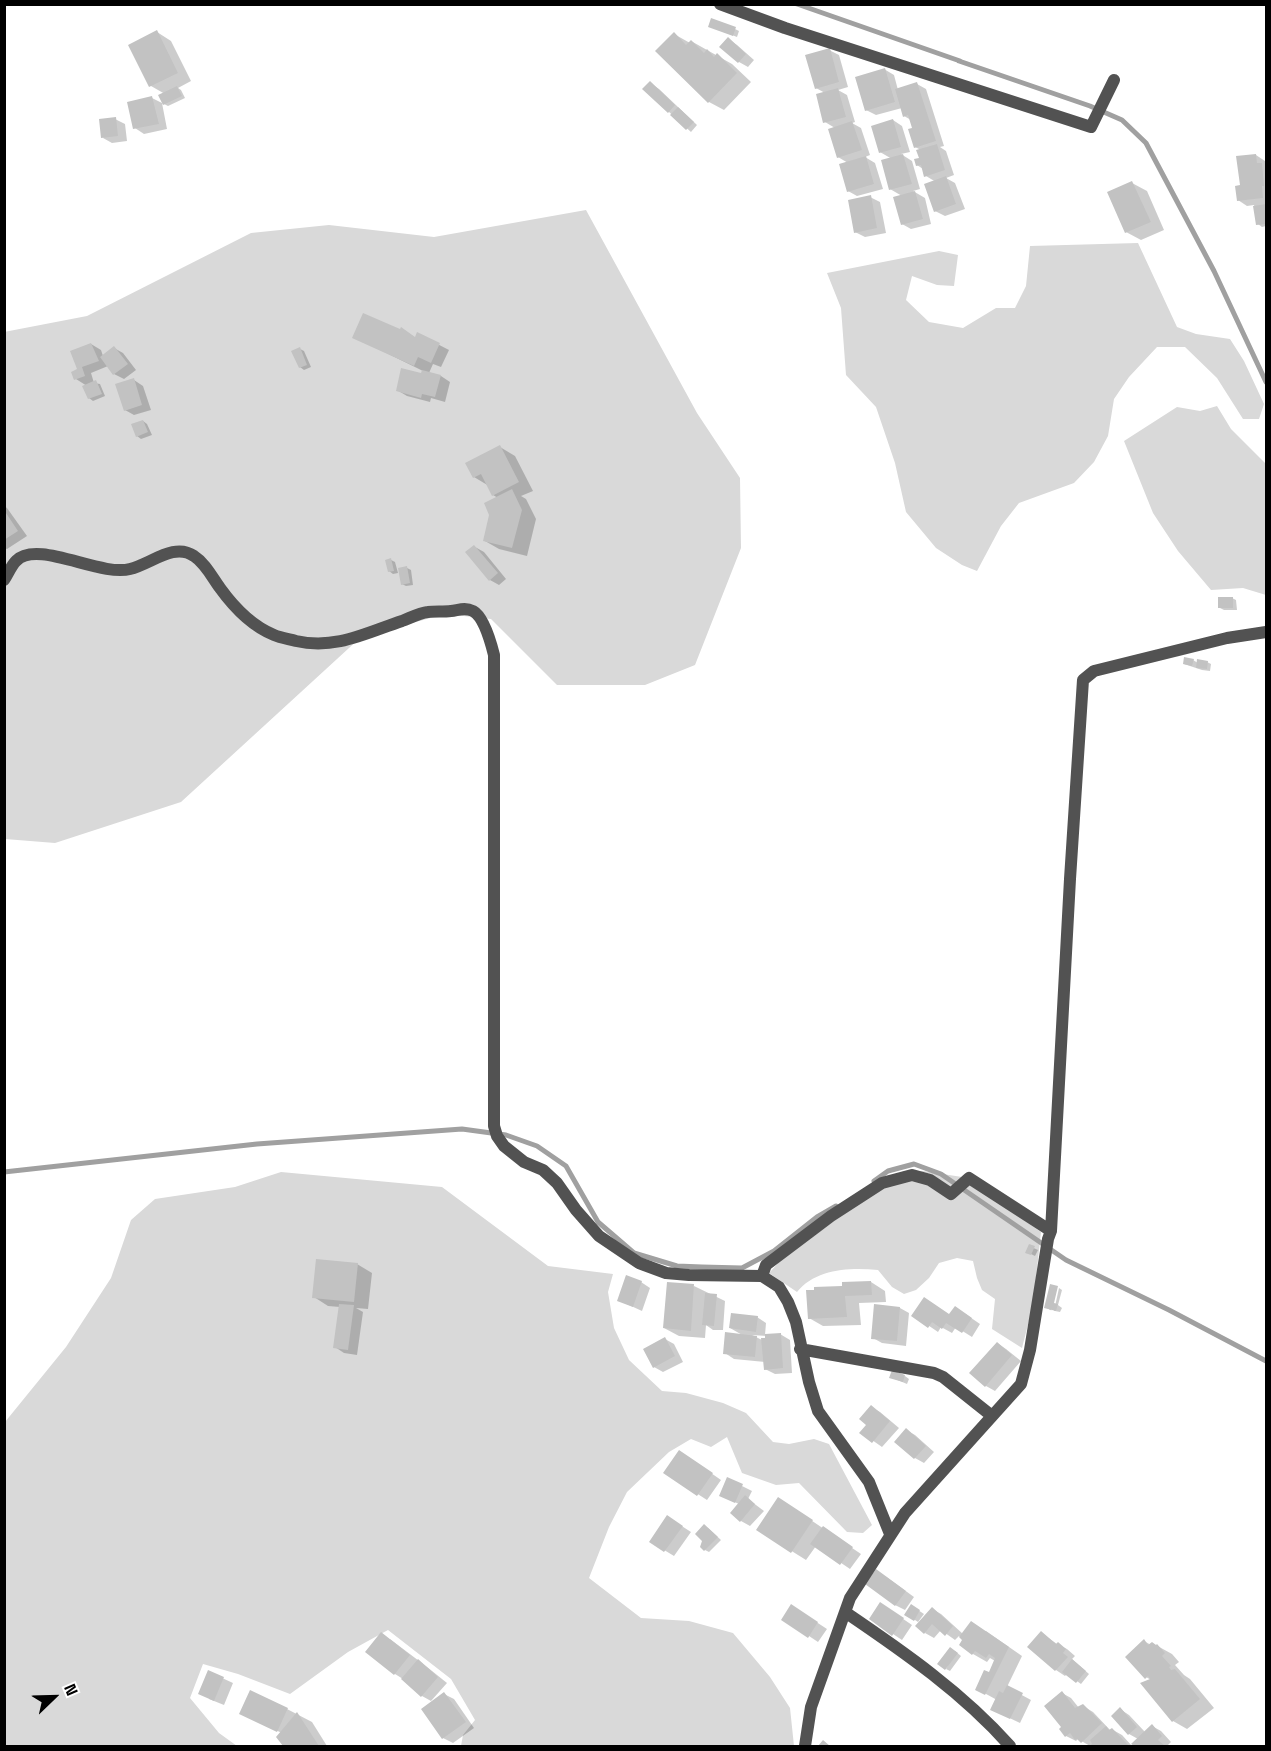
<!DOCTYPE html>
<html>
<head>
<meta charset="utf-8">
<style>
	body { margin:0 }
	#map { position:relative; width:1271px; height:1751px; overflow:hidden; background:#fff; font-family:"Space Grotesk",sans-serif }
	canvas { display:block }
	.frame { position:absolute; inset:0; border:6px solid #000; pointer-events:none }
	.north { position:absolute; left:24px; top:1667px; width:60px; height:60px; -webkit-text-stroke:4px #fff; paint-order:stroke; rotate:67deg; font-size:16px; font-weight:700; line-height:24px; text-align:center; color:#000 }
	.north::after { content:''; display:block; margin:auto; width:21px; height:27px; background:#000; clip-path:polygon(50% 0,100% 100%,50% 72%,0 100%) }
</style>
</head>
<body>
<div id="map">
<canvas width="1271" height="1751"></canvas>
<div class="frame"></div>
<div class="north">N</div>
</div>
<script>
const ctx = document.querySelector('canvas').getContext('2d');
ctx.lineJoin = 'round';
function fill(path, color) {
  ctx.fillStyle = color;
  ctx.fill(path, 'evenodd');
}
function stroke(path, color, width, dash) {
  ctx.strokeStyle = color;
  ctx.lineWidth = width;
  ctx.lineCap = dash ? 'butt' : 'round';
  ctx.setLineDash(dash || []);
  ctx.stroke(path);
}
const green = new Path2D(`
	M586 210 697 413 740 478 741 548 695 665 645 685H557L491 619 445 614 361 637 181 802 55 843 5 839 4 332 87 316 251 233 329 225 434 237Z
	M1138 243 1177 327 1196 334 1230 339 1244 361 1264 404 1259 419H1243L1217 378 1185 347H1157L1129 377 1114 399 1108 436 1094 462 1074 483 1019 503 1001 526 977 571 962 565 936 548 906 512 895 463 876 407 846 375 841 308 827 273 939 251 958 255 954 286 937 285 912 276 906 300 929 322 963 328 996 308H1015L1026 286 1030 246Z
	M1217 406 1231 429 1266 464V595L1243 588 1211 590 1178 551 1153 513 1124 441 1177 407 1200 411Z
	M923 1171 962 1177 1041 1232 1033 1305 1022 1348 992 1329 995 1299 982 1290 977 1278 973 1261 957 1258 939 1263 929 1278 916 1290 904 1294 892 1287 878 1270C850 1267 815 1269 797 1292L769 1273 783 1258 899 1174Z
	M281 1172 442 1187 548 1266 613 1274 608 1292 614 1328 629 1360 662 1391 686 1393 723 1403 746 1413 773 1442 789 1444 814 1439 829 1444 872 1525 863 1533 847 1532 799 1483 776 1485 742 1473 727 1437 711 1447 691 1439 669 1452 627 1492 609 1527 589 1578 641 1618 689 1621 733 1633 770 1677 790 1708 794 1746H461L463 1735 475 1720 451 1679 388 1630 348 1652 290 1694 238 1674 203 1664 190 1698 219 1733 237 1746H5V1422L66 1347 111 1278 131 1220 155 1199 235 1187Z`);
const shadow = new Path2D(`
	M714 28 735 29 739 31 737 37Z
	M157 32 171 41 191 81 178 88 181 90 185 98 168 106 164 104 165 94 151 86Z
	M674 34 690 43 691 41 732 64 751 82 724 110 709 102 657 51Z
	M728 39 737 45 754 60 748 67 739 62Z
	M829 50 839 55 848 87 838 90 847 95 855 122 852 123 861 128 870 155 865 157 875 163 883 189 857 196 848 191V163L838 157 835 128 825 122V93L816 88Z
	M884 69 894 75 898 90 917 84 926 89 944 146 940 147 946 151 954 175 946 178 955 183 965 209 945 216 935 211 936 182 926 176 923 169 917 165 920 159 921 150 915 147 914 129 911 120 904 116 902 108 876 115 866 110Z
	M650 83 659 89 697 125 691 132 669 112Z
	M152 98 162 103 167 129 144 134 135 128Z
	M115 119 125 124 127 141 112 143 103 138Z
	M893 120 902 126 910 152 901 154 912 161 920 189 913 191 925 198 931 224 911 229 902 224V196L890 189 892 159 880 152Z
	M1256 155 1265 161 1266 167V204H1265L1266 205V226L1262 227 1258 224 1254 205 1247 206 1238 200 1241 186Z
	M1132 183 1147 191 1164 230 1141 240 1126 232Z
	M870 197 880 202 886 233 865 237 855 232Z
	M418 334 449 350 441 367 433 364 429 373 441 376 450 382 445 402 431 398 430 402 407 396 397 390 422 375 423 371 354 337 416 339Z
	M91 344 101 350 103 356 114 348 123 353 136 370 124 379 114 374 108 366 91 373 94 383 100 384 105 396 93 401 89 398 87 386 76 379Z
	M300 349 304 351 311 367 304 370 300 367Z
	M134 380 143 386 151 410 134 415 125 410Z
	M143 421 147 424 152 435 141 439 137 436Z
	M500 447 515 456 533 491 521 496 526 499 536 519 527 556 499 549 485 541 498 498 493 495 489 486 474 477Z
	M4 506 7 508 27 536 7 549 4 548Z
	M475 547 484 552 506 579 499 585 490 580Z
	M391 560 395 562 398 573 393 574 389 571Z
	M407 568 411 570 413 585 406 586 402 584Z
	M1232 598 1236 600 1237 610H1224L1220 608Z
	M1193 660 1198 663 1207 662 1211 664 1210 671 1202 670 1184 664Z
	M1029 1246 1038 1250 1035 1256 1027 1252Z
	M357 1264 372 1273 368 1309 356 1308 363 1312 357 1355 344 1353 335 1347 340 1307 328 1306 314 1297Z
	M641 1282 650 1288 642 1311 618 1300Z
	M871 1282 885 1291 886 1302 859 1303 861 1325 823 1326 809 1318 844 1287Z
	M694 1286 725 1301 723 1330H713L706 1325 705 1338 679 1336 664 1328Z
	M1057 1287 1051 1310 1054 1311 1059 1288 1062 1290 1058 1305 1062 1308 1060 1312 1050 1310 1046 1307Z
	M876 1306 900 1308 909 1313 906 1346 882 1343 873 1338Z
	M964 1313 980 1324 972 1337 956 1327 952 1333 941 1327 938 1332 913 1315 950 1316Z
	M757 1317 766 1323 765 1335 780 1334 790 1340 792 1373 775 1374 765 1369V1362L734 1359 725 1353 744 1336 730 1328ZM752 1335 767 1336V1339L762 1340Z
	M665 1339 674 1344 683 1362 663 1372 654 1367Z
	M997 1343 1006 1349 1021 1361 995 1391 986 1386 972 1373Z
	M905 1376 909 1379 907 1384 895 1379Z
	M871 1407 880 1412 899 1428 882 1447 862 1433 868 1425Z
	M906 1430 915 1435 934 1452 924 1463 915 1458 896 1441Z
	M688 1457 721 1480 707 1500 665 1473Z
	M728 1479 752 1491 748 1499 764 1511 750 1526 741 1521 739 1504 730 1500Z
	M793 1508 861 1554 850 1569 816 1546 806 1560 758 1530Z
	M677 1523 691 1532 674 1556 651 1542Z
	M708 1528 721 1540 709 1552 705 1550Z
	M885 1576 914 1597 905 1610 895 1605Z
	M912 1606 924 1614 918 1622 906 1614Z
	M932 1609 941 1614 963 1634 986 1631 1022 1656 1007 1687 1031 1700 1020 1723 1001 1714 997 1700 977 1689 990 1674 995 1661 990 1658 987 1662 973 1654 961 1645 964 1639 959 1636 955 1640 941 1630 934 1638 925 1633Z
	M890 1610 912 1625 902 1640 893 1634Z
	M801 1612 827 1629 818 1642 809 1636Z
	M1041 1633 1057 1644 1067 1649 1075 1656 1072 1659 1089 1674 1081 1684 1067 1674 1065 1676 1056 1670 1029 1646Z
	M390 1639 427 1667 447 1683 431 1701 422 1696 403 1679 395 1674Z
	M1144 1641 1151 1645 1152 1643 1172 1654 1179 1662 1175 1665 1184 1675 1190 1679 1214 1708 1187 1729 1173 1721 1151 1680 1146 1677Z
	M955 1651 961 1656 950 1671 946 1669Z
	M209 1672 233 1683 224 1705 209 1699Z
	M1062 1693 1071 1698 1079 1708 1083 1706 1093 1712 1111 1731 1113 1730 1122 1735 1132 1746H1090L1078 1739 1076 1741 1066 1736Z
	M444 1694 454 1699 474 1728 453 1743 443 1738Z
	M287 1709 312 1722 327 1746H285L278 1737 284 1734 248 1717Z
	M1120 1709 1129 1715 1145 1732 1152 1726 1161 1731 1171 1742 1167 1746H1136L1133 1744 1138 1739 1129 1734 1113 1716Z`);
const stream = new Path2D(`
	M797 4 960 61
	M959 61 1090 106 1122 120 1146 143 1214 271 1266 382
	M4 1172 257 1144 462 1129 506 1135 537 1146 566 1166 598 1222 634 1253 677 1266 702 1267 742 1268 774 1251 817 1217 836 1206
	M874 1181 888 1171 914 1164 941 1174 1066 1260 1169 1310 1266 1361`);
const building = new Path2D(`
	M711 18 736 27 733 36 708 27Z
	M157 30 178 73 149 87 128 45Z
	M674 32 686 45 691 40 704 53 707 49 714 57 717 53 737 73 708 103 655 51Z
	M728 37 746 54 738 63 719 47Z
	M830 48 839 82 815 89 805 55Z
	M885 68 895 102 865 111 855 77Z
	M650 81 675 105 668 113 642 89Z
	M917 82 936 141 914 148 908 129 912 128 908 115 903 117 895 89Z
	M177 86 182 96 163 105 158 95Z
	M838 88 846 117 823 123 816 94Z
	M152 96 159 124 133 129 127 102Z
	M678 107 694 122 686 130 670 115Z
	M116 117 118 136 101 138 99 119Z
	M893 119 901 147 879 153 871 126Z
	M852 121 862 150 837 158 828 129Z
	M937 144 945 170 924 177 921 165 916 166 914 159 919 158 916 150Z
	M903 154 912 184 889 190 881 160Z
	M1256 154 1257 163H1262L1264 186H1262L1263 198 1237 201 1235 186 1240 185 1236 156Z
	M866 156 874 184 847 192 839 164Z
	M946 176 956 204 934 212 924 184Z
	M1132 181 1151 222 1125 233 1107 192Z
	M915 191 923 219 901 225 893 197Z
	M871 195 877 228 854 233 848 200Z
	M1266 204V224L1256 225 1253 206Z
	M363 313 400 329 401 327 415 337 417 332 440 343 431 363 418 357 414 366 352 338Z
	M91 343 99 361 82 367 85 376 74 380 71 372 77 369 70 351Z
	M114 346 128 364 113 375 100 357Z
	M300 347 307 365 299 368 291 351Z
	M401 368 421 373 422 370 441 375 435 397 422 394 421 398 396 391Z
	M134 378 142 405 124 411 115 384Z
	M96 380 102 394 88 399 82 386Z
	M143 420 148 432 136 437 131 424Z
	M500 445 519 482 492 496 481 474 473 478 465 463Z
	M512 489 522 510 512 548 483 541 489 515 484 503Z
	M4 510 18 531 4 540Z
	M474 545 498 573 489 581 465 552Z
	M391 558 394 571 388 572 385 560Z
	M407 566 410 583 401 585 398 568Z
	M1218 597H1233V608H1218Z
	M1184 657 1194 659 1192 666 1183 664Z
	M1197 659 1208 661 1207 669 1196 668Z
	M1029 1244 1035 1246 1031 1255 1025 1253Z
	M316 1259 358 1263 354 1302 312 1298Z
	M626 1275 642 1281 633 1307 617 1301Z
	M871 1281 872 1295 845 1296 847 1317 808 1319 806 1290H814V1287L842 1286V1282Z
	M667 1282 694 1284 691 1331 663 1328Z
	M1050 1284 1058 1286 1054 1303 1058 1304 1056 1311 1044 1308Z
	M705 1293 717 1294 714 1326 702 1325Z
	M924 1297 949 1314 955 1306 972 1318 962 1333 946 1323 942 1329 932 1322 928 1328 911 1316Z
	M339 1304 354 1305 348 1350 333 1348Z
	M874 1304 900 1307 897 1341 871 1339Z
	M731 1313 758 1316 756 1332 729 1328Z
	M725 1332 757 1336 755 1357 723 1354Z
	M781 1333 783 1368 764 1370 761 1338H765V1334Z
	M665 1337 675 1356 653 1368 643 1349Z
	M997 1342 1012 1355 985 1387 969 1373Z
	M892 1370 905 1375 903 1382 889 1378Z
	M871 1405 890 1421 872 1443 859 1433 866 1425 859 1419Z
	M906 1428 926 1446 914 1459 894 1442Z
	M679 1450 713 1473 697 1496 663 1473Z
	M727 1477 743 1484 735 1503 719 1496Z
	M745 1495 755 1504 740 1522 730 1513Z
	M778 1497 813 1520 791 1553 756 1530Z
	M667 1515 683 1526 664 1552 649 1542Z
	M704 1524 718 1537 704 1551 700 1547 702 1541 695 1534Z
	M823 1526 853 1547 840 1565 810 1544Z
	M876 1569 906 1591 895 1606 865 1584Z
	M880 1602 904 1618 892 1636 869 1619Z
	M791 1604 818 1622 808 1638 781 1620Z
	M911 1604 920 1610 914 1621 904 1615Z
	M932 1607 953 1626 945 1636 932 1624 924 1634 915 1626Z
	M971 1621 1009 1647 985 1695 975 1690 984 1670 989 1672 995 1658 989 1654 986 1658 975 1651 972 1655 959 1645 962 1640 959 1637Z
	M1041 1631 1056 1644 1058 1642 1066 1649 1063 1653 1068 1657 1055 1671 1027 1647Z
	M381 1632 410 1655 394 1675 365 1652Z
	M1144 1639 1148 1645 1152 1642 1156 1645 1157 1644 1165 1653 1162 1656 1171 1666 1169 1667 1171 1670 1175 1669 1200 1699 1172 1722 1140 1683 1150 1679 1148 1676 1145 1679 1125 1657Z
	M950 1647 958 1653 945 1670 937 1664Z
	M418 1659 438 1677 421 1697 401 1679Z
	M1072 1659 1086 1671 1076 1683 1062 1672Z
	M208 1670 224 1677 214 1701 198 1694Z
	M1007 1685 1023 1693 1010 1719 990 1710 999 1691 1003 1693Z
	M250 1690 288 1708 277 1732 239 1714Z
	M1062 1691 1075 1708 1083 1704 1102 1723 1081 1743 1077 1739 1075 1740 1070 1733 1065 1737 1059 1729 1061 1727 1044 1706Z
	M444 1692 466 1722 442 1739 421 1709Z
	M1120 1707 1137 1727 1128 1735 1111 1716Z
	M297 1712 319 1746H283L276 1737Z
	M1152 1724 1162 1736 1158 1740 1165 1746H1134L1131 1744Z
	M1106 1726 1109 1730 1112 1728 1129 1746H1089L1092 1744 1090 1740Z
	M823 1740 830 1746H818Z`);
const street = new Path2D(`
	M720 4 785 28 1091 127 1114 80
	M4 580C8 574 11 566 16 561 37 539 100 577 130 569 151 564 174 542 194 556 205 563 212 577 220 588 233 606 252 626 274 635 281 638 289 639 296 641 335 650 366 633 402 621 410 618 419 613 428 612 435 611 443 612 451 611 459 610 465 607 473 611 484 617 491 643 494 655V1126L497 1136 504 1146 524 1162 543 1170 557 1183 576 1210 599 1236 639 1263 666 1273 689 1275 762 1276 779 1287 788 1302 796 1322 809 1382 818 1411 869 1482 890 1534
	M762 1276 766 1265 831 1216 882 1183 912 1175 930 1180 951 1194 969 1178 1051 1231
	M800 1349 934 1373 943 1377 992 1416
	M845 1612C904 1652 963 1693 1010 1746
	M805 1746 811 1707 850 1598 905 1513 1021 1384 1030 1350 1048 1239 1051 1231 1070 879 1083 680 1094 671 1227 638 1266 632`);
fill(green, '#d9d9d9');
fill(shadow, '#0003');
stroke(stream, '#a0a0a0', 5);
fill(building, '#c2c2c2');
stroke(street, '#525252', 12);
</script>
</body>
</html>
